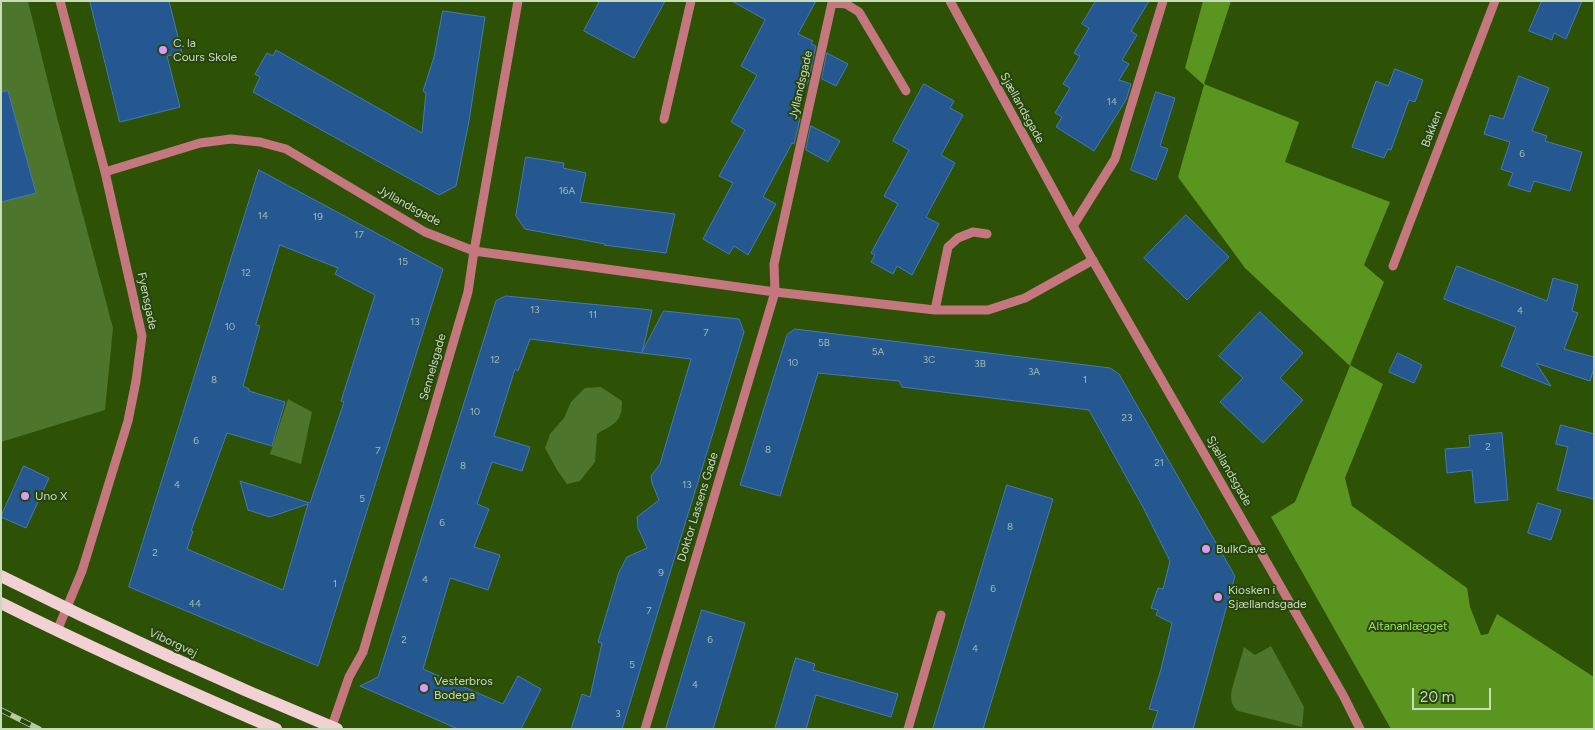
<!DOCTYPE html>
<html>
<head>
<meta charset="utf-8">
<style>
	body { margin:0 }
	#map { position:relative; width:1595px; height:730px; overflow:hidden; background:#2d5105; font-family:Figtree,sans-serif }
	canvas { display:block }
	.frame { position:absolute; inset:0; border:2px solid #c7ddb9; pointer-events:none }
	.scale { position:absolute; left:1412px; top:688px; width:79px; height:22px; box-sizing:border-box; border:2px solid #c7ddb9; border-top:0; padding-left:6px; font-size:15px; line-height:18px; white-space:nowrap; color:#c7ddb9; -webkit-text-stroke:4px #28440f; paint-order:stroke }
</style>
</head>
<body>
<div id="map">
<canvas width="1595" height="730"></canvas>
<div class="frame"></div>
<div class="scale">20 m</div>
</div>
<script>
const ctx = document.querySelector('canvas').getContext('2d');
ctx.lineJoin = 'round';
function fill(path, color) {
  ctx.fillStyle = color;
  ctx.fill(path, 'evenodd');
}
function stroke(path, color, width, dash) {
  ctx.strokeStyle = color;
  ctx.lineWidth = width;
  ctx.lineCap = dash ? 'butt' : 'round';
  ctx.setLineDash(dash || []);
  ctx.stroke(path);
}
function write(font, color, halo, rows, align = 'center') {
  ctx.font = font + ' Figtree,sans-serif';
  ctx.lineWidth = 4;
  ctx.setLineDash([]);
  ctx.textBaseline = 'middle';
  ctx.strokeStyle = halo;
  ctx.fillStyle = color;
  for (const [text, x, y, turn = 0] of rows) {
    ctx.save();
    ctx.translate(x, y);
    ctx.rotate((+turn || 0) * Math.PI / 180);
    ctx.textAlign = isNaN(turn) ? turn : align;
    if (halo) ctx.strokeText(text, 0, 0);
    ctx.fillText(text, 0, 0);
    ctx.restore();
  }
}
const green = new Path2D(`
	M1 1H28L54 106 113 328 105 410 1 442Z
	M601 387 622 401C622 423 615 423 597 434L595 462 580 481 567 484 557 470 545 448 550 434 564 418 571 402 585 388Z
	M288 399 312 412 301 464 270 454Z
	M1271 646 1304 707 1302 727 1238 711C1231 706 1230 697 1232 689L1244 647 1255 655Z`);
const forest = new Path2D(`
	M1203 1H1231L1204 84 1299 122 1285 162 1390 202 1364 265 1384 282 1350 365 1383 384 1345 478 1352 506 1467 588 1470 607 1481 635 1488 634 1497 614 1594 677V729H1391L1271 517 1295 502 1350 366 1245 268 1178 177 1204 85 1185 68Z`);
const building = new Path2D(`
	M90 1H169L182 53 167 56 180 107 120 122Z
	M600 1H665L634 58 584 31Z
	M732 1H816L798 34 813 41 811 44 816 46 808 82 791 114 800 119 794 144 792 143 763 197 776 204 748 255 734 246 729 254 703 239 733 183 719 176 745 130 731 122 757 75 741 66 765 20Z
	M1096 1H1149L1131 31 1137 35 1122 60 1129 64 1119 80 1131 84 1126 100 1094 151 1056 127 1062 117 1055 113 1070 88 1063 84 1080 56 1074 53 1089 28 1082 24Z
	M1542 1H1582L1566 39 1554 33 1552 40 1529 31Z
	M443 11 485 17 469 121 456 186 439 195 253 92 260 77 255 74 267 53 273 56 276 50 422 133 426 93 423 91 434 57Z
	M827 53 848 64 836 86 822 79Z
	M1395 69 1423 80 1415 102 1409 100 1391 150 1388 149 1384 158 1352 147 1376 81 1388 86Z
	M1519 76 1549 88 1532 131 1547 136 1545 141 1582 152 1570 191 1534 181 1530 192 1508 185 1513 173 1501 169 1510 142 1484 134 1490 115 1503 119Z
	M924 84 954 101 950 108 963 115 941 155 955 163 926 217 939 224 912 275 897 266 893 274 871 262 875 255 871 253 898 204 884 196 909 150 893 141Z
	M8 91 36 193 1 202V92Z
	M1156 92 1175 98 1160 146 1168 149 1156 180 1131 170Z
	M811 126 840 141 828 162 806 150Z
	M526 157 564 163 563 168 586 173 580 202 675 214 666 253 604 245 605 244 525 229 516 216Z
	M259 170 443 269 318 666 129 587ZM280 245 338 268 335 274 375 295 341 401 344 402 310 503 240 481 248 510 270 517 308 504 283 590 187 549 193 531H191L227 433 272 446 285 402 249 391V389L243 386 260 326 256 325Z
	M1186 215 1229 257 1187 300 1144 258Z
	M1457 266 1547 301 1553 278 1578 285 1572 311 1578 313 1564 349 1594 357V368L1590 381 1536 363 1551 386 1501 366 1516 327 1444 299Z
	M506 296 652 310 642 353 530 339 518 371 515 369 494 436 530 447 522 471 492 462 477 504 489 509 474 547 500 555 488 590 450 578 423 669 503 704 518 676 541 689 521 729H458L360 686 378 677 496 301Z
	M664 311 739 319 744 332 622 729H571L582 694 590 697 602 643 598 642 619 572 627 557 647 548 638 528 637 517 659 500 652 483 651 476 660 464 691 359 642 353Z
	M1260 312 1303 353 1280 378 1303 400 1263 443 1220 402 1243 378 1219 356Z
	M795 329 1110 368 1119 374 1235 576 1193 729H1152L1158 711 1149 709 1161 669 1172 623 1156 615 1158 610 1151 608 1158 588 1163 589 1170 561 1144 509 1089 410 902 387 899 381 818 373 780 496 740 485 787 335Z
	M1398 353 1422 365 1414 383 1389 372Z
	M1561 425 1594 434V499L1557 490 1568 447 1556 444Z
	M1502 433 1508 500 1475 503 1472 470 1447 473 1445 449 1470 447 1469 436Z
	M24 466 49 478 26 528 1 517Z
	M1007 485 1053 499 983 729H933Z
	M1538 503 1561 510 1551 540 1528 533Z
	M702 610 745 623 713 729H666Z
	M796 658 815 664 813 670 898 694 891 717 816 695 806 729H775Z`);
const minor = new Path2D(`
	M950 1 1073 226 1343 695 1360 729
	M664 119 691 1
	M105 172 200 143 231 139 260 142 286 149 425 232 474 251 775 292 935 310H988L1025 298 1093 260
	M1073 226 1115 159 1163 1
	M1393 266 1495 1
	M935 310 948 247 958 238 973 232 987 234
	M57 631 82 571 128 421 136 381 142 336 105 172 60 1
	M331 729 349 677 363 652 468 292 474 251 518 1
	M645 729 775 292 774 264 832 3 846 4 859 12 906 91
	M908 729 941 615`);
const major = new Path2D(`
	M1 576C111 631 223 682 337 729
	M1 603C91 648 183 689 276 729`);
const rail = new Path2D(`
	M1 710 39 729`);
const markers = [
	[163,50,5,"#d89bf8"],
	[25,496,5,"#d89bf8"],
	[1206,549,5,"#d89bf8"],
	[1218,597,5,"#d89bf8"],
	[424,688,5,"#d89bf8"]
];
const numberNames = [
	["14",1112,102],
	["6",1522,154],
	["16A",567,191],
	["14",263,216],
	["19",318,217],
	["17",359,235],
	["15",403,262],
	["12",246,273],
	["13",535,310],
	["4",1520,311],
	["11",593,315],
	["13",415,322],
	["10",230,327],
	["7",706,333],
	["5B",824,343],
	["5A",878,352],
	["12",495,360],
	["3C",929,360],
	["10",793,363],
	["3B",980,364],
	["3A",1034,372],
	["8",214,380],
	["1",1085,380],
	["10",475,412],
	["23",1127,418],
	["6",196,441],
	["2",1488,447],
	["8",768,450],
	["7",378,451],
	["21",1159,463],
	["8",463,466],
	["4",177,485],
	["13",687,485],
	["5",362,499],
	["6",442,523],
	["8",1010,527],
	["2",155,553],
	["9",661,573],
	["4",425,580],
	["1",335,584],
	["6",993,589],
	["44",195,604],
	["7",649,611],
	["2",404,640],
	["6",710,640],
	["4",975,649],
	["5",632,665],
	["4",695,685],
	["3",618,714]
];
const poiNames = [
	["C. la",173,43],
	["Cours Skole",173,57],
	["Uno X",35,496],
	["BulkCave",1216,549],
	["Kiosken i",1228,590],
	["Sjællandsgade",1228,604],
	["Vesterbros",434,681],
	["Bodega",434,695]
];
const streetNames = [
	["Jyllandsgade",801,85,-77],
	["Sjællandsgade",1022,108,61],
	["Bakken",1432,129,-69],
	["Jyllandsgade",409,206,29],
	["Fyensgade",147,301,78],
	["Sennelsgade",433,367,-74],
	["Sjællandsgade",1229,471,60],
	["Doktor Lassens Gade",698,507,-73],
	["Viborgvej",173,643,25]
];
const parkNames = [
	["Altananlægget",1408,626]
];
fill(green, '#4d752c');
fill(forest, '#5a9520');
fill(building, '#255891');
stroke(building, '#4679b5', 1);
stroke(minor, '#c5777f', 9);
stroke(major, '#f1d1d3', 12);
stroke(rail, '#b4cba2', 5.5);
stroke(rail, '#28440f', 4, [11]);
for (const [x, y, r, color] of markers) {
  const dot = new Path2D();
  dot.arc(x, y, r, 0, 2 * Math.PI);
  ctx.fillStyle = color;
  ctx.fill(dot);
  stroke(dot, '#28440f', 2);
}
write('10px', '#9ebcaf', null, numberNames);
write('12px', '#c7ddb9', '#28440f', poiNames, 'left');
write('12px', '#c7ddb9', '#28440f', streetNames);
write('12px', '#99e55a', '#28440f', parkNames);
</script>
</body>
</html>
